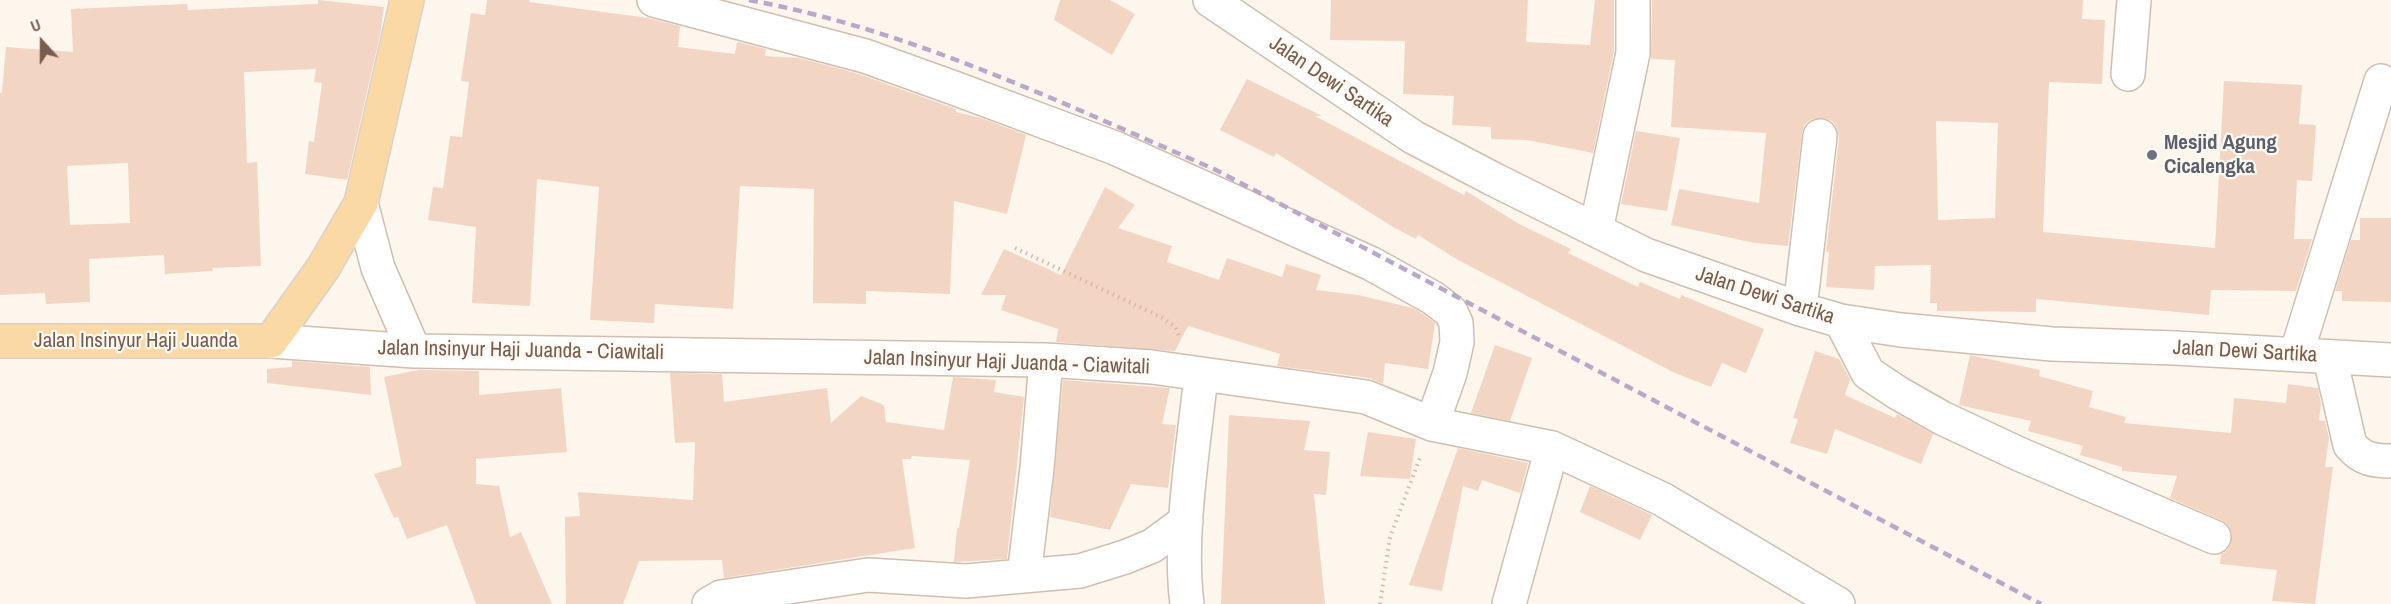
<!DOCTYPE html>
<html>
<head>
<meta charset="utf-8">
<style>
	body { margin:0 }
	#map { position:relative; width:2391px; height:604px; overflow:hidden; background:#fdf6ec; font-family:"Archivo Narrow",sans-serif }
	canvas { display:block }
	.north { position:absolute; left:12px; top:12px; width:60px; height:60px; -webkit-text-stroke:4px #fffaf3; paint-order:stroke; rotate:339deg; font-size:16px; font-weight:700; line-height:24px; text-align:center; color:#7a5c4d }
	.north::after { content:''; display:block; margin:auto; width:21px; height:27px; background:#7a5c4d; clip-path:polygon(50% 0,100% 100%,50% 72%,0 100%) }
</style>
</head>
<body>
<div id="map">
<canvas width="2391" height="604"></canvas>
<div class="north">U</div>
</div>
<script>
const ctx = document.querySelector('canvas').getContext('2d');
ctx.lineJoin = 'round';
function fill(path, color) {
  ctx.fillStyle = color;
  ctx.fill(path, 'evenodd');
}
function stroke(path, color, width, dash) {
  ctx.strokeStyle = color;
  ctx.lineWidth = width;
  ctx.lineCap = dash ? 'butt' : 'round';
  ctx.setLineDash(dash || []);
  ctx.stroke(path);
}
function write(font, color, halo, rows, align = 'center') {
  ctx.font = font + ' "Archivo Narrow",sans-serif';
  ctx.lineWidth = 4.5;
  ctx.setLineDash([]);
  ctx.textBaseline = 'middle';
  ctx.strokeStyle = halo;
  ctx.fillStyle = color;
  for (const [text, x, y, turn = 0] of rows) {
    ctx.save();
    ctx.translate(x, y);
    ctx.rotate((+turn || 0) * Math.PI / 180);
    ctx.textAlign = isNaN(turn) ? turn : align;
    if (halo) ctx.strokeText(text, 0, 0);
    ctx.fillText(text, 0, 0);
    ctx.restore();
  }
}
const building = new Path2D(`
	M318 0 384 7 380 35 347 180 305 174 309 141 314 142 322 83 314 82 316 69 244 72 247 163 257 162 261 266 212 268 213 271 165 274 164 255 89 259 90 302 46 304 45 293 0 295V93H2L6 47 73 52 71 9 187 4 188 10 318 4ZM128 163 130 223 70 225 67 166Z
	M487 0H530L529 2 648 18 680 26 678 47 735 54 737 42 766 49 765 56 799 58 859 74 956 109V112L981 118 1026 135 1007 214 954 201 950 294 866 291V304L813 303 814 189 740 186 733 309 655 304 654 323 590 320 599 187 537 179 530 306 472 303 476 227 428 220 433 187 443 188 450 136 462 137 469 82 461 81 471 13 485 15Z
	M1060 0H1110L1135 14 1112 55 1054 20Z
	M1331 0H1528L1526 42 1590 45 1595 0H1614V51L1593 153 1527 140 1491 139V127L1452 125 1454 96 1403 94 1405 41 1330 40Z
	M1652 0H2083L2082 19 2105 20 2102 84 2049 82 2043 232 2215 248 2224 81 2302 85 2299 124 2316 125 2312 181 2297 180 2294 239H2312L2296 291 2211 290 2209 315 2036 299V312L1937 311V303H1930L1931 265 1875 266 1874 290 1826 287 1829 252H1826L1839 138 1837 128 1832 121 1823 118 1812 119 1805 124 1802 133 1788 246 1755 243 1671 225 1679 189 1759 203 1766 133 1671 127 1675 60 1651 59ZM1936 121 1998 123 1995 218 1938 220Z
	M1247 79 1322 116H1315L1464 195 1466 191 1519 224 1571 249 1568 253 1638 287 1640 282 1680 299 1681 295 1764 329 1746 373 1722 363 1711 387 1675 373 1458 260 1418 235 1416 239 1393 227 1276 153 1274 157 1220 130Z
	M1636 131 1680 138 1667 211 1621 204Z
	M1105 187 1135 205 1118 228 1172 246 1167 262 1219 280 1227 258 1282 277 1286 264 1321 275 1316 290 1358 295 1413 308 1423 314 1435 323 1428 369 1385 363 1383 384 1369 378 1277 366 1280 354 1188 326 1175 351 1056 342 1058 329 1001 310 1006 295H981L1004 249 1061 275Z
	M2360 218H2391V302L2342 301V291H2335L2351 240H2360Z
	M1495 345 1532 358 1510 421 1471 413Z
	M1815 351 1839 359 1850 379 1845 395 1895 418 1897 414 1933 434 1921 464 1835 429 1827 454 1790 443 1798 419 1793 418Z
	M1970 355 2040 370 2039 376 2093 391 2089 407 2126 417 2124 423 2231 433 2234 398 2286 403 2288 384 2318 388 2321 404 2319 420 2325 421 2329 438 2325 467H2333L2315 604 2272 601 2277 570 2220 564 2221 554 2226 552 2231 544 2232 534 2229 526 2221 520 2170 498 2177 476 2122 471V467L2080 455 2083 446 2028 431 2031 421 1959 405Z
	M292 361 370 367 371 395 267 383V369L292 367Z
	M419 370 479 371V395L561 388 567 452 476 459V484L499 486 510 537 521 532 552 604H476L447 525 407 539 398 517 394 518 374 474 402 466 384 377Z
	M670 373 722 374 724 402 827 388 831 423 861 396 884 405 886 422 944 430 953 377 996 380 994 392 1024 397 1007 559 954 562 957 528H959L970 460 912 456 911 459H902L915 548 724 578 722 560 639 561 623 604H566L565 517 580 516 578 492 693 500 695 442 675 443Z
	M1063 380 1170 388 1162 424 1176 425 1168 488 1131 484 1110 530 1050 517Z
	M1229 415 1310 421 1304 450 1330 452 1326 495 1314 494 1325 604H1221Z
	M1368 432 1416 439 1410 479 1360 476Z
	M1458 448 1528 463 1520 493 1482 480 1478 491 1463 486 1442 591 1409 585Z
	M1590 486 1652 515 1640 540 1580 512Z`);
const path = new Path2D(`
	M1015 248 1163 318 1175 327 1179 336
	M1380 604 1390 537 1421 455`);
const minor = new Path2D(`
	M654 0 865 56 954 88 1115 148 1372 264 1433 298 1451 312 1456 323 1457 342 1450 373 1432 424
	M1210 0 1413 137 1493 179 1646 255 1800 309 1841 321 1901 330 2052 344 2175 348 2391 360
	M2128 74 2134 0
	M361 203 378 268 414 351
	M1596 230 1633 53V0
	M1800 309 1820 136
	M1841 321 1868 373 1898 393 1942 418 2019 454 2214 537
	M271 341 414 351 1046 360 1152 367 1366 397 1432 424 1552 448 1662 499 1838 604
	M2296 355 2381 81
	M2330 358 2350 445C2362 459 2373 461 2391 461
	M1024 576 1037 468 1046 360
	M709 604 721 597 868 575 966 581 1080 571 1125 557 1152 546 1186 521
	M1187 604C1178 535 1194 445 1201 375
	M1509 604 1552 448`);
const major = new Path2D(`
	M0 341H271L323 268 361 203 407 0`);
const rail = new Path2D(`
	M749 0C911 30 1064 104 1214 169L2041 604`);
const markers = [
	[2152,155,6,"#6b7280"]
];
const streetNames = [
	["Jalan Dewi Sartika",1331,82,34],
	["Jalan Dewi Sartika",1765,296,18],
	["Jalan Insinyur Haji Juanda",136,341],
	["Jalan Insinyur Haji Juanda - Ciawitali",521,351,1],
	["Jalan Dewi Sartika",2245,352,3],
	["Jalan Insinyur Haji Juanda - Ciawitali",1007,363,2]
];
const worshipNames = [
	["Mesjid Agung",2164,143],
	["Cicalengka",2164,167]
];
fill(building, '#f3d5c3');
stroke(minor, '#d1beb0', 36);
stroke(major, '#dad1cd', 36);
stroke(path, '#d9b8a5', 4, [1.5, 4.5]);
stroke(minor, '#fff', 33);
stroke(major, '#fbd9a5', 33);
stroke(rail, '#b9a8c9', 4.5, [9, 6]);
for (const [x, y, r, color] of markers) {
  const dot = new Path2D();
  dot.arc(x, y, r, 0, 2 * Math.PI);
  ctx.fillStyle = color;
  ctx.fill(dot);
  stroke(dot, '#fffaf3', 2);
}
write('21px', '#7a5c4d', '#fffaf3', streetNames);
write('bold 21px', '#5b616d', '#fffaf3', worshipNames, 'left');
</script>
</body>
</html>
